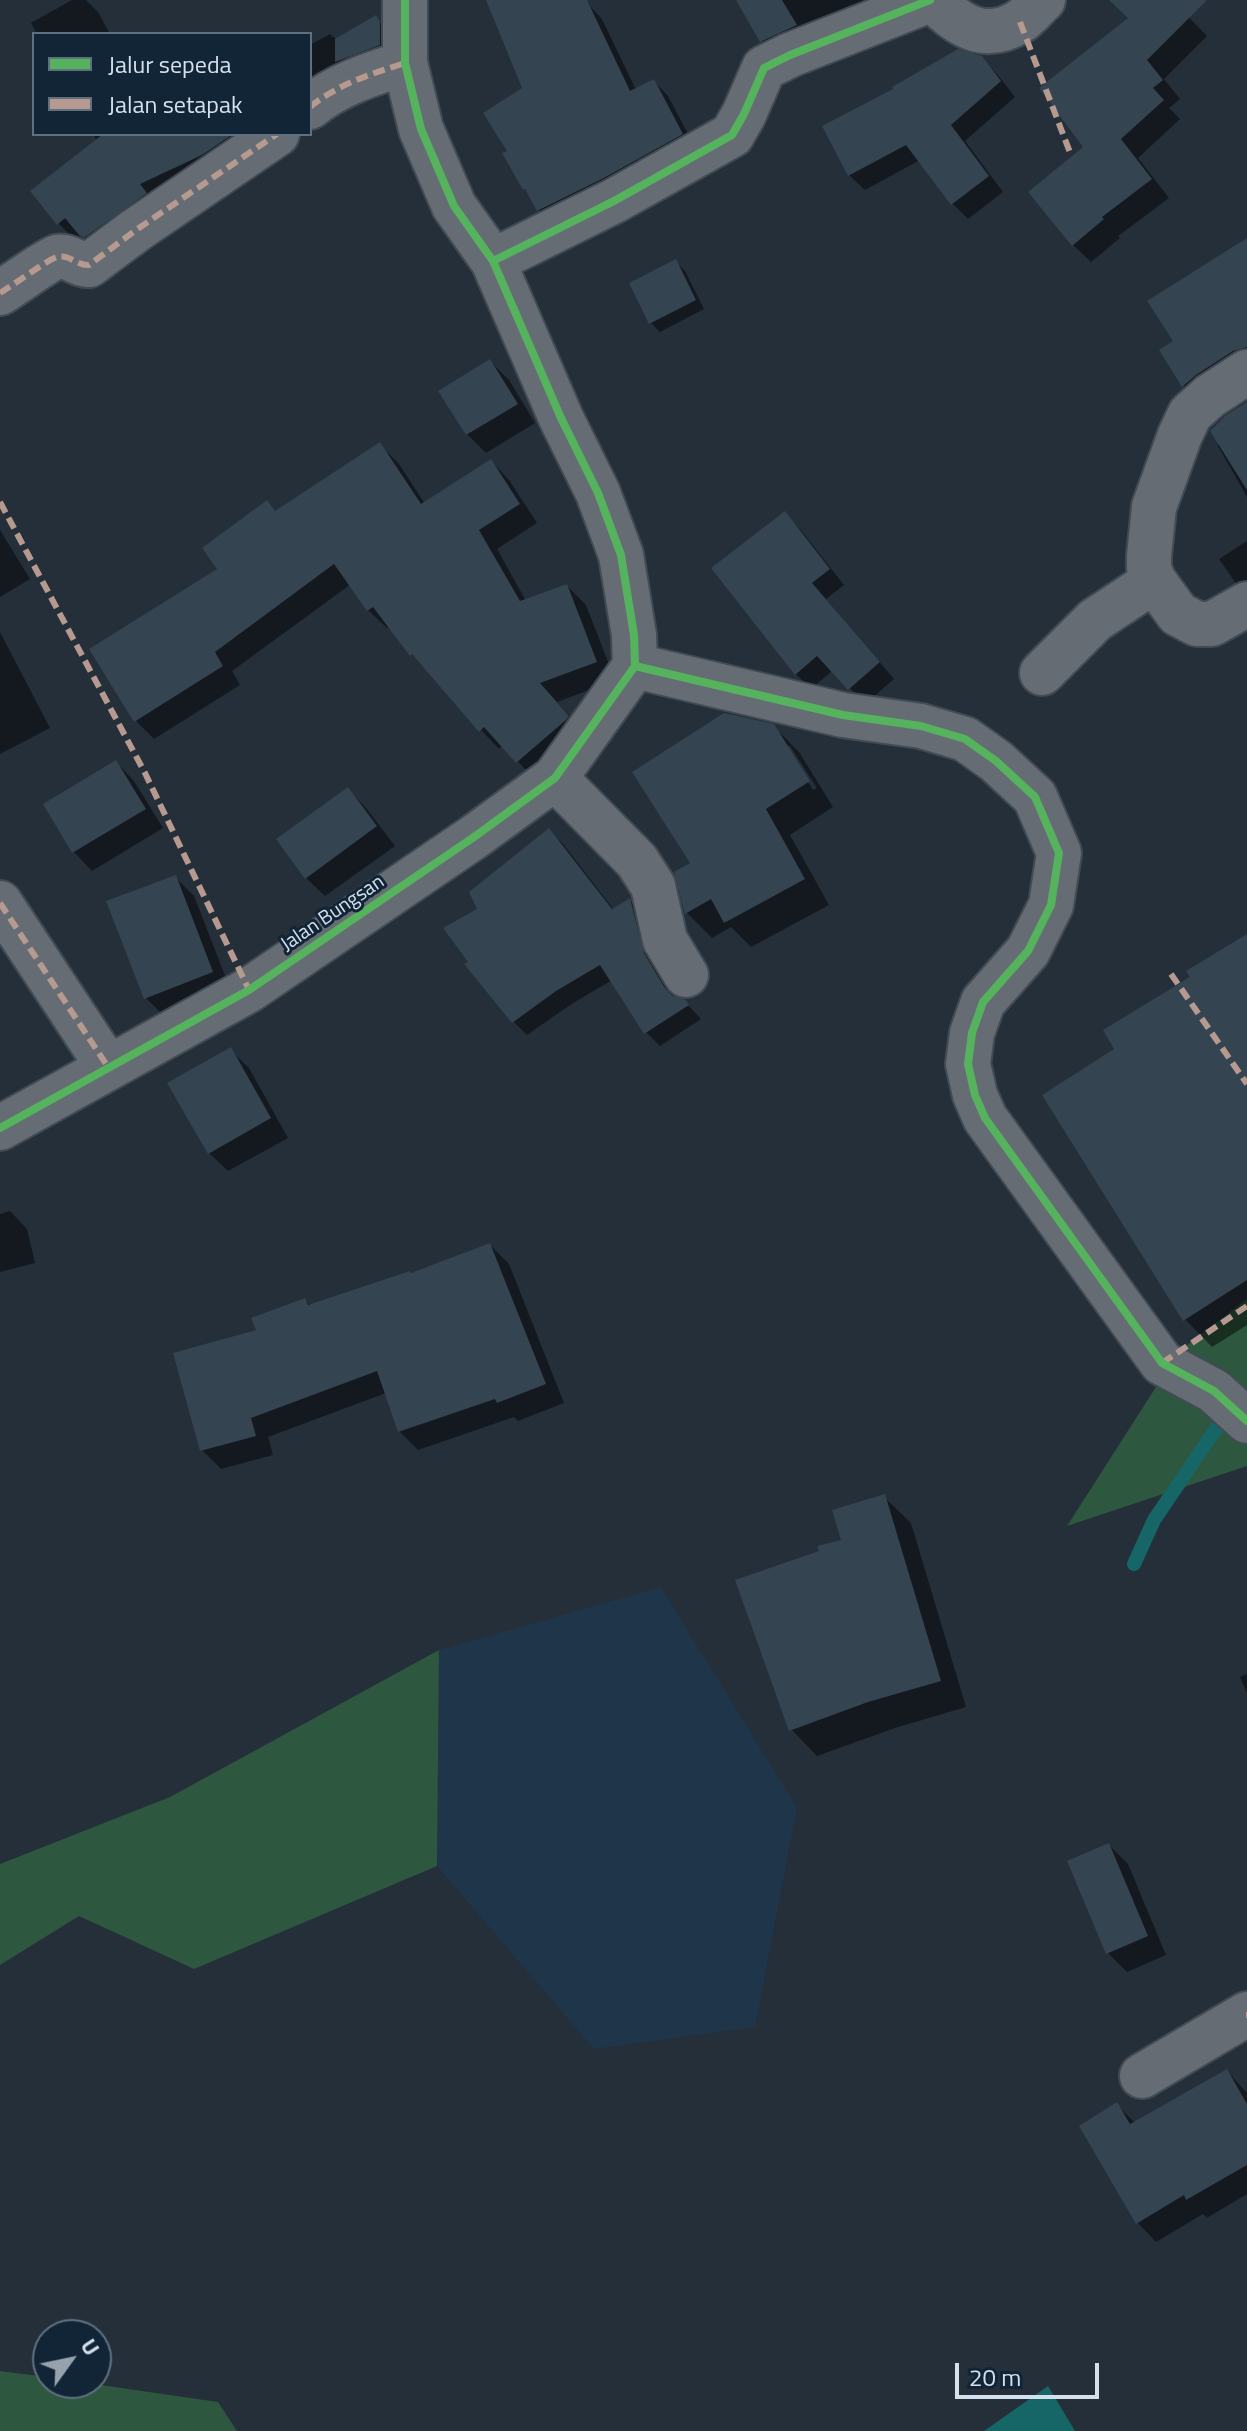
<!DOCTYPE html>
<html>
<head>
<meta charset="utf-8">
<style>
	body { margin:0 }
	#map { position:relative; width:1247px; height:2431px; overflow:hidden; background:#242f39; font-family:"Titillium Web",sans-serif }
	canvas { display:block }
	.legend { position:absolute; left:32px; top:32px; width:280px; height:104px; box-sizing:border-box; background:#122536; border:2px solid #60707f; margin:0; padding:10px 14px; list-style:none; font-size:24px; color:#d4e0ec }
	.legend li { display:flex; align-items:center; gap:16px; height:40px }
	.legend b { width:40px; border:2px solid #60707f }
	.north { position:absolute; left:32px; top:2319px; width:80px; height:80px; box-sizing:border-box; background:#122536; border:2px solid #60707f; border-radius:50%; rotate:57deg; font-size:22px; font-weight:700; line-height:32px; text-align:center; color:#d4e0ec }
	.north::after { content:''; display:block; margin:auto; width:28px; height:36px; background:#96a2ad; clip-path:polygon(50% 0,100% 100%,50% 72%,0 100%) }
	.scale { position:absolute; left:955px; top:2363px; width:144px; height:36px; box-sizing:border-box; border:4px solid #d4e0ec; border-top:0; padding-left:10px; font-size:24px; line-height:28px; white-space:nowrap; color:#d4e0ec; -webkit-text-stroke:6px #122536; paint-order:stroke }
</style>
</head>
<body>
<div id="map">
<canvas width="1247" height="2431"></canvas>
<ul class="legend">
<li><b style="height:10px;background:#56b35d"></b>Jalur sepeda</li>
<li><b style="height:10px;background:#b69a8f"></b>Jalan setapak</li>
</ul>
<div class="north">U</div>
<div class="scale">20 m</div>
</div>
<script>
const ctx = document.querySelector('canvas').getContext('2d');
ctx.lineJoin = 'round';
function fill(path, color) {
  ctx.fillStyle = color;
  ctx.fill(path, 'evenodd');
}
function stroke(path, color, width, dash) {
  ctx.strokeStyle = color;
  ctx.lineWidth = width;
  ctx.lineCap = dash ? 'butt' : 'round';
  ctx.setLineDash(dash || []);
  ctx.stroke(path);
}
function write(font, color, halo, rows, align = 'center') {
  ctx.font = font + ' "Titillium Web",sans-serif';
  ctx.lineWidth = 6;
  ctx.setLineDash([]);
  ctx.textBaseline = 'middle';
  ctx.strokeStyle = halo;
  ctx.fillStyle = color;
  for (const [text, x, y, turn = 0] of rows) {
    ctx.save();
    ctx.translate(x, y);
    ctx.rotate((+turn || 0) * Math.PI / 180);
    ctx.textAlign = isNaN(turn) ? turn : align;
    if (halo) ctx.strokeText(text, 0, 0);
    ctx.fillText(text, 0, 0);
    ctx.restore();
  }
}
const built = new Path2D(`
	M661 1587 797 1808 755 2027 594 2049 437 1866 439 1650Z`);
const green = new Path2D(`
	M1247 1299V1466L1067 1526 1179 1351Z
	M439 1650 437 1866 194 1969 79 1916 0 1965V1864L170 1797Z
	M0 2371 48 2377V2383H87L218 2402 237 2431H0Z`);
const water = new Path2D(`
	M1048 2386 1075 2431H984Z`);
const shadow = new Path2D(`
	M72 0H86L98 12 110 34H37L31 23Z
	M489 0H553L588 4 602 19 636 90 654 81 668 96 696 149 554 225 539 210 532 197 524 189 510 152 525 89Z
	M738 0H873L779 58 762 41Z
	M1124 0H1172L1207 36 1164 79 1180 99 1169 108 1180 119 1138 158 1169 198 1118 236 1120 238 1091 262 1073 245 1086 147 1131 19Z
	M375 17 396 41 310 106V45L330 34 337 40Z
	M981 58 997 74 1015 97 965 141 1003 192 968 219 953 204 920 160 865 190 849 175Z
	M93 134H274L98 252 81 235 75 240 58 223 97 141Z
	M1247 240V360L1194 396 1184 386 1162 350 1176 342Z
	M676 262 685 271 704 309 660 332 651 323Z
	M490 361 509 380 535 423 486 453 467 434Z
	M1247 404V497L1218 446Z
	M380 445 399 464 425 504 491 461 509 480 537 523 497 549 526 601 567 586 586 605 615 680 557 702 586 735 536 781 503 745 499 749 481 730 412 654 390 626 387 628 368 610 351 584 232 671 240 685 154 739 135 720 220 569 276 513Z
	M784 513 800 529 844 585 826 599 894 679 865 704 833 670 811 689 796 674Z
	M0 530 30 579 0 597Z
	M1247 541V593H1246L1235 582 1219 559Z
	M0 632 50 728 0 754Z
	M773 726 799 752 833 807 790 835 829 905 751 947 731 927 712 938 687 913 676 873 693 863ZM785 746H790L817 788 813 790Z
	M116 762 134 781 163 828 92 871 74 852 46 805Z
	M348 789 366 808 395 846 325 896 306 878Z
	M549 831 563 844 614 910 630 901 644 914 657 969 675 999 685 1002 701 1019 660 1046 646 1032 612 980 570 1005 527 1035 513 1021 471 962 480 910Z
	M175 877 194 896 231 991 165 1017 146 998Z
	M1247 948V1325L1212 1347 1185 1319 1117 1050 1193 978Z
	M230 1050 249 1068 288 1138 228 1171 209 1153Z
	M10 1211 27 1229 35 1263 0 1272V1214Z
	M490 1245 509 1264 564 1403 518 1421 514 1417 418 1450 399 1431 386 1393 268 1437 273 1455 221 1469 202 1450 258 1332 304 1300 311 1306 412 1275Z
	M884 1497 911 1523 966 1707 895 1728 817 1756 791 1729 821 1552 843 1542Z
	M1247 1674V1693L1240 1677Z
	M1109 1845 1128 1864 1166 1955 1127 1972 1108 1953 1070 1862Z
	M1227 2071 1247 2093V2194L1207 2218 1203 2214 1156 2242 1138 2223 1117 2105 1136 2124Z`);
const stream = new Path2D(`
	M1134 1564 1154 1520 1228 1411`);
const building = new Path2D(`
	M486 0H587L630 91 654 79 683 134 602 179 537 211 525 189 523 190 502 153 507 151 483 113 522 88Z
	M736 0H782L797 25 760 42Z
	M1109 0H1207L1147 60 1163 80 1153 88 1164 100 1121 139 1152 179 1102 217 1104 219 1072 246 1028 192 1083 147 1039 88 1128 18Z
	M376 15 380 22V45L335 62V39Z
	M958 49 982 56 1001 81 951 125 989 176 951 205 906 145 848 176 822 126 893 89 892 87Z
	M103 134H233L202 155 140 184 147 193 84 238 79 235 65 218 57 225 30 191Z
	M1247 238V347L1233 351 1196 375 1182 387 1159 350 1173 341 1147 301Z
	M676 259 696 300 649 324 629 283Z
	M490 359 518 404 466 435 438 391Z
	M1247 402V490L1210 431 1225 416Z
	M380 442 421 504 491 459 520 504 479 530 520 601 567 584 597 662 540 683 569 716 566 720 516 763 484 727 479 732 412 654 410 656 373 607 367 611 334 564 215 652 223 666 134 722 89 649 217 569 202 548 267 500 275 511Z
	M785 511 830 569 812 583 880 662 848 690 817 656 795 675 711 568Z
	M724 713 774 724 810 781 766 809 805 879 724 923 711 899 685 914 674 872 690 863 632 772Z
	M116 760 146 809 72 853 43 804Z
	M348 787 377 826 305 879 276 839Z
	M549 828 612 909 630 898 644 953 665 988 673 996 686 1000 689 1005 644 1034 600 965 556 991 512 1023 464 964 468 962 443 928 477 909 469 892Z
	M176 875 213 972 144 999 106 901Z
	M1247 934V1280L1183 1321 1042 1095 1114 1049 1103 1030 1190 977 1186 971Z
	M231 1047 271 1118 208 1154 167 1083Z
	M490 1243 546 1384 497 1403 495 1399 398 1432 377 1371 251 1418 256 1436 200 1451 173 1353 256 1330 251 1318 305 1298 308 1305 410 1271 411 1273Z
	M885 1494 941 1681 868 1702 789 1731 735 1580 819 1551 817 1546 841 1540 832 1510Z
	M1109 1843 1148 1936 1106 1954 1067 1861Z
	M1227 2069 1247 2104V2165L1186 2200 1184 2195 1136 2224 1079 2126 1117 2102 1130 2124Z`);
const minor = new Path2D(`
	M405 0V63L421 129 454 206 493 261 561 418 598 493 621 555 634 635 635 666 843 715 921 726 965 739 996 761 1035 797 1059 853 1051 905 1028 951 983 1002 972 1033 968 1064 975 1095 985 1118 1162 1363 1214 1391 1247 1421
	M933 0C958 25 984 43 1019 22 1028 17 1035 7 1043 0
	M310 107C338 84 371 74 405 63
	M493 261 614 201 732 135 744 114 764 68 790 55 930 0
	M0 293C12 286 47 260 57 257 70 254 77 266 89 265L136 230 277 134
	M1247 372 1210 396 1190 414 1180 435 1154 507 1149 556V569L1154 581 1178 614 1197 624H1212L1247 604
	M1042 673 1095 620 1154 581
	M555 778 637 861 653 886 665 940 686 975
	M0 903 108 1067
	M0 1128 249 990 474 837 555 778 635 666
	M1142 2076 1247 2014`);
const quiet = new Path2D(`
	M1020 22 1071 155
	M310 107C338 84 371 74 405 63
	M0 293C12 286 47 260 57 257 70 254 77 266 89 265L136 230 277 134
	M0 502 145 773 249 990
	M0 903 108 1067
	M1171 974 1247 1084
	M1162 1363 1247 1306
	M1246 2015H1247`);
const cycleway = new Path2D(`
	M405 0V63L421 129 454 206 493 261 561 418 598 493 621 555 634 635 635 666 843 715 921 726 965 739 996 761 1035 797 1059 853 1051 905 1028 951 983 1002 972 1033 968 1064 975 1095 985 1118 1162 1363 1214 1391 1247 1421
	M493 261 614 201 732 135 744 114 764 68 790 55 930 0
	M0 1128 249 990 474 837 555 778 635 666`);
const streetNames = [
	["Jalan Bungsan",333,914,-34]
];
fill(built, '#1e354a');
fill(green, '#2d573f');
fill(water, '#166668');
fill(shadow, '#0007');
stroke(stream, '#166668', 14);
fill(building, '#344451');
stroke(minor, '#424b54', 48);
stroke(minor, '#656c74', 44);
stroke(quiet, '#b69a8f', 6, [12, 6]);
stroke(cycleway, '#56b35d', 8);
write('20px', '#d4e0ec', '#122536', streetNames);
</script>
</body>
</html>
